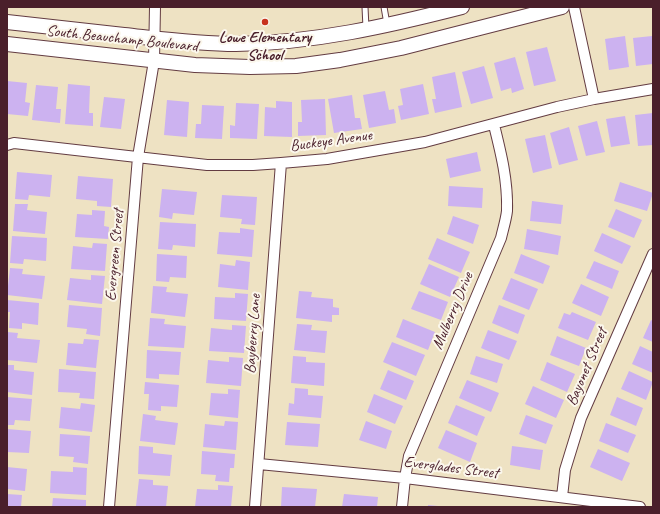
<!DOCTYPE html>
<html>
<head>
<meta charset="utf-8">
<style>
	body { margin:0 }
	#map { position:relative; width:660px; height:514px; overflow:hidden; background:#eee2c3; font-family:Caveat,sans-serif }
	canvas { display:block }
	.frame { position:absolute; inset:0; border:8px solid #4a1f2b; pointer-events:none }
</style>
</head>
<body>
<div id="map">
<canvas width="660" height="514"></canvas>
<div class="frame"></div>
</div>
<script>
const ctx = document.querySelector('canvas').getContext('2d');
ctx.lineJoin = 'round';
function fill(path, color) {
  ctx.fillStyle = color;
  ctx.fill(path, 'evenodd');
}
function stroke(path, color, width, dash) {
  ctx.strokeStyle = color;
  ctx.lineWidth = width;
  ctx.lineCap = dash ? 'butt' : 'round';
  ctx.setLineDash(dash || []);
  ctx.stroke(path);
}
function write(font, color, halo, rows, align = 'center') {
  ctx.font = font + ' Caveat,sans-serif';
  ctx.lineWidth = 4;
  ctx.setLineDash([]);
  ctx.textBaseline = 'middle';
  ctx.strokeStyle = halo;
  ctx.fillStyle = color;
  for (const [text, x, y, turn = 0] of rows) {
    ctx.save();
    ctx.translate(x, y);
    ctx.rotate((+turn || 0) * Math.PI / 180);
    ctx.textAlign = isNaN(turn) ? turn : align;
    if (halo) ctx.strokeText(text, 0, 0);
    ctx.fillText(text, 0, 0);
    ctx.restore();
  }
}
const building = new Path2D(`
	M625 36 629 67 609 70 605 39Z
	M652 36 653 64 636 66 633 38Z
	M547 47 556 81 534 86 526 52Z
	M515 57 524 89 512 93 511 88 501 91 494 63Z
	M484 66 493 98 471 104 462 72Z
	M455 72 462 107 435 113 432 99H436L432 77Z
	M7 81 27 83 25 102 30 103 28 116 7 114Z
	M68 84 90 86 89 113H93V126L65 124Z
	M423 84 429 114 401 120 398 106 403 105 400 89Z
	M36 85 58 87 56 109H61L60 123 32 120Z
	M385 91 389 110 394 109 396 123 369 128 363 95Z
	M352 95 355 118H360L362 129 334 133 328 99Z
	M104 97 125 99 121 129 100 127Z
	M325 99 326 135 298 136V122H302L301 100Z
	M167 100 189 102 187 137 164 135Z
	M276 101 292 102V137L264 136 265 107 276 108Z
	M236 103 259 104 257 139 230 138V125L235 126Z
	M202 105 224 106 222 139 195 138 196 124H201Z
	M653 113V145L638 146 635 115Z
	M625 116 630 144 611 147 606 119Z
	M597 121 605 152 586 156 578 126Z
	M569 127 578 160 559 165 550 133Z
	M545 135 552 168 533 173 525 139Z
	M477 152 481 171 450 178 446 159Z
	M17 172 52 175 50 197 29 195 28 200 15 199Z
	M78 176 113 179 111 207 97 206V201L76 199Z
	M620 182 653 193 647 211 614 201Z
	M449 186 483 188 482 208 448 206Z
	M162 189 197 192 194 215 173 213 172 219 159 217Z
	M222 195 257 197 255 225 241 224 242 219 220 217Z
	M532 201 563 205 561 224 530 221Z
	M15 204H28L27 210 47 212 45 234 13 231Z
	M616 209 642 220 634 238 608 227Z
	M92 210 105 211 104 226 109 227 108 239 75 237 77 214 92 215Z
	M453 216 479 225 473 244 447 234Z
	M160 222 196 224 195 247 173 245 172 250 158 249Z
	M240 228 254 230 252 257 217 254 219 232 240 233Z
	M527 229 561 236 558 255 524 249Z
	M602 233 631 246 622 264 594 251Z
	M12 236 47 238 46 261 24 259 23 264 10 263Z
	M437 238 470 252 461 273 428 259Z
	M93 243 107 244 105 271 71 269 73 246 92 248Z
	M157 254 187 256 186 278 170 277 169 282 156 281Z
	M521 254 550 266 543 284 514 273Z
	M236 260 250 262 248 290 218 287 220 264 235 266Z
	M594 261 619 271 612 289 586 278Z
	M429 264 459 277 450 297 420 284Z
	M10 268 23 269 22 274 45 276 42 299 7 295Z
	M91 275 105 276 102 304 67 300 70 278 91 280Z
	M511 278 538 289 529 310 502 299Z
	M581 284 609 297 601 316 572 303Z
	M153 286 167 287 166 292 188 294 185 317 151 313Z
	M299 291 312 292 311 297 333 299V307L339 308V315H332V322L296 318Z
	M419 291 448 302 441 320 411 309Z
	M235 293 248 294 246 321 214 319 215 297 235 298Z
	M7 300 39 303 38 325 22 323V329L9 328 10 312H7Z
	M69 305 102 308 100 336 86 334 87 329 67 327Z
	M499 305 525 315 518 334 492 323Z
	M572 312 596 322 588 340 558 328 564 313 570 315Z
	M150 318 165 319 164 324 186 326 184 348 148 346Z
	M403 319 435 332 428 350 396 337Z
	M651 320 653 321V342L643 338Z
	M297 324 312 325 311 330 327 331 325 353 294 350Z
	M232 325 246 326 244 353 209 351 211 328 232 330Z
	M488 330 517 341 509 360 481 348Z
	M7 332 18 333 17 338 40 340 37 363 7 360Z
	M557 336 586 348 579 366 550 355Z
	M84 339 99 340 96 368 66 365 68 343 83 344Z
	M392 342 425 355 416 376 383 362Z
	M640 346 653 352V373L632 364Z
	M147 350 181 352 179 375 159 374V379L146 378Z
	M293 356 306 357V362L325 363 324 386 291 383Z
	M476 356 503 364 497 383 470 374Z
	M229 357 243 358 241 386 206 383 208 360 229 362Z
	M547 362 575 374 567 392 540 380Z
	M7 365H14V370L34 372 32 395 7 392Z
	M59 369 96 372 94 399 79 398 80 393 58 392Z
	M388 370 414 381 406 400 380 389Z
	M629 371 653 382 646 400 621 389Z
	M467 380 499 393 491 412 459 398Z
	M145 382 179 385 177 407 161 406V411L148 410 149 394H144Z
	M533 386 564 400 556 418 525 404Z
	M295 388 308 389V395L323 396 321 418 288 415 289 403 294 404Z
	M228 389 240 390 238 418 209 415 211 393 228 394Z
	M374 394 403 406 395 424 367 412Z
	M7 397 32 399 30 421 15 420 14 425H7Z
	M617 397 643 408 636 426 610 415Z
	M81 403 95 405 92 432 59 428 61 407 80 409Z
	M456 405 485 417 477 436 448 423Z
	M143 414 156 416 155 420 178 423 175 445 140 441Z
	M526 415 553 425 546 444 519 434Z
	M225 421 238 422 236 450 203 447 205 424 224 426Z
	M366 421 392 431 386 449 359 440Z
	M287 422 320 424 318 447 285 445Z
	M606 423 636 435 628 453 599 441Z
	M7 429 31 431 29 453 7 452Z
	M446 430 477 443 470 462 438 448Z
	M60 434 90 436 88 464 73 462 74 457 59 456Z
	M139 446 153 447V453L172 455 170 476 138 474Z
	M512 446 543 450 540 470 510 465Z
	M598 449 630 463 622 481 590 467Z
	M202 451 235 454 234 468H230L229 482 215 481 216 475 201 474Z
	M7 467 27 469 25 491 7 489Z
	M73 467 87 468 86 495 50 493 51 471 73 472Z
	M139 479 153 480V485L168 486 166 507 136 506Z
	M218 485 233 486 231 507H195L197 489 218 490Z
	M282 487 317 489 315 507H281Z
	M7 494 22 495 21 507H7Z
	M344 494 378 497 377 507H342Z
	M53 498 86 500V507H52Z
	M428 505 438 506V507H428Z`);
const lane = new Path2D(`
	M365 7 366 28
	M384 7 387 24`);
const street = new Path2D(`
	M574 7 594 99
	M7 145 14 143 207 165H253L281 163 327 159 425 142 557 107 594 99 653 89
	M259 464 405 478 640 507
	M562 497 565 470 581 418 653 254
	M109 507 138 157 154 61 155 7
	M255 507 281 163
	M402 507 405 478 409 456 501 238C503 229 506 220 507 211 508 181 501 153 494 125`);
const secondary = new Path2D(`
	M7 22C46 26 85 31 124 35 161 39 198 44 236 44 313 43 388 26 462 7
	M7 44 195 65 250 67 296 66 340 60 401 48 562 7`);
const markers = [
	[265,22,4,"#c8321e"]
];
const poiNames = [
	["Lowe Elementary",265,38],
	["School",265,56]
];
const streetNames = [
	["South Beauchamp Boulevard",122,39,6],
	["Buckeye Avenue",331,141,-8],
	["Evergreen Street",115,255,-85],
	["Mulberry Drive",453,311,-67],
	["Bayberry Lane",253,334,-86],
	["Bayonet Street",587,367,-67],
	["Everglades Street",451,468,7]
];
fill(building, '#ccb2f0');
stroke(lane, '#633c42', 7);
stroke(street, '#633c42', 12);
stroke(secondary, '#633c42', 16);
stroke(lane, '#fff', 5);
stroke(street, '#fff', 10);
stroke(secondary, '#fff', 14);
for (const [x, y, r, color] of markers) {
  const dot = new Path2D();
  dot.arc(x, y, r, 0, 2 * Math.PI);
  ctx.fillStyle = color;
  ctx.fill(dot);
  stroke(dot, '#fbf7ec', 1.5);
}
write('bold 16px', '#4a1f2b', '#fbf7ec', poiNames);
write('16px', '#4a1f2b', '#fbf7ec', streetNames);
</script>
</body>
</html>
